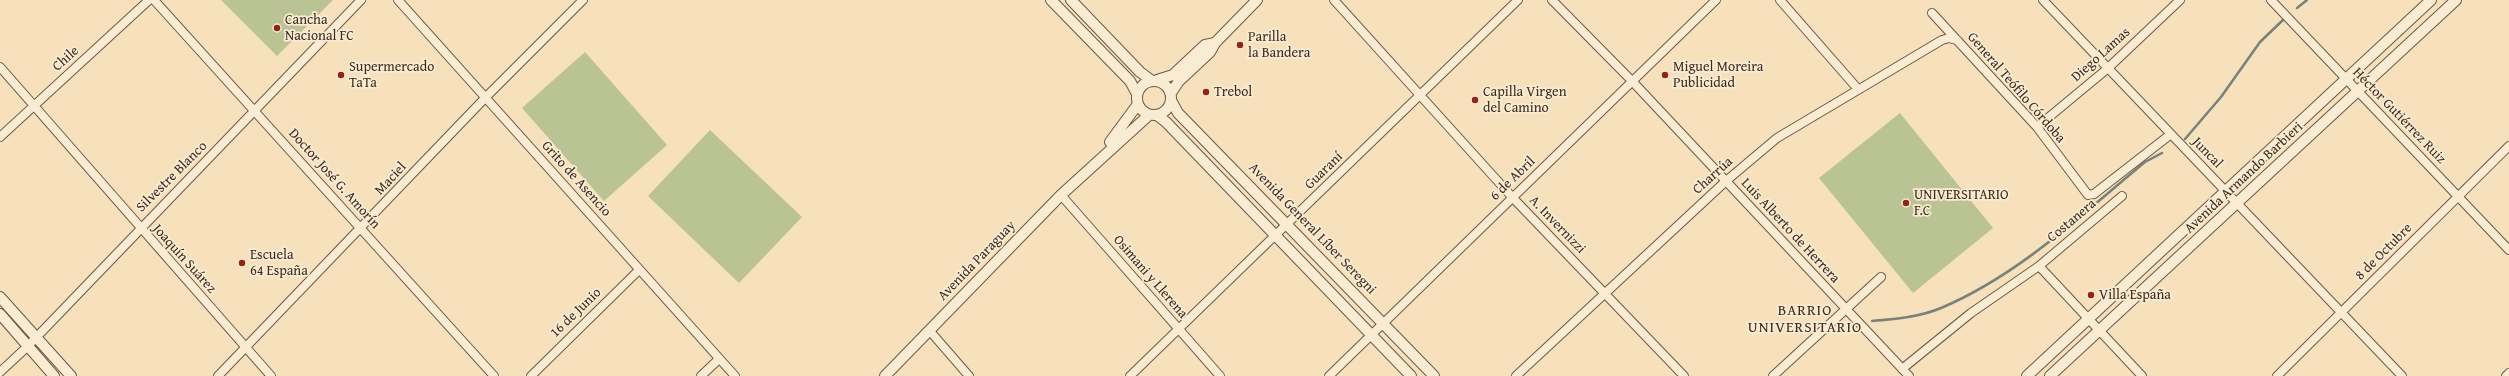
<!DOCTYPE html>
<html>
<head>
<meta charset="utf-8">
<style>
	body { margin:0 }
	canvas { display:block; background:#f7e0bc }
</style>
</head>
<body>
<canvas width="2509" height="376"></canvas>
<script>
const ctx = document.querySelector('canvas').getContext('2d');
ctx.lineJoin = 'round';
function fill(path, color) {
  ctx.fillStyle = color;
  ctx.fill(path, 'evenodd');
}
function stroke(path, color, width, dash) {
  ctx.strokeStyle = color;
  ctx.lineWidth = width;
  ctx.lineCap = dash ? 'butt' : 'round';
  ctx.setLineDash(dash || []);
  ctx.stroke(path);
}
function write(font, color, halo, rows, align = 'center') {
  ctx.font = font + ' "Gentium Book Plus",serif';
  ctx.lineWidth = 3.5;
  ctx.setLineDash([]);
  ctx.textBaseline = 'middle';
  ctx.strokeStyle = halo;
  ctx.fillStyle = color;
  for (const [text, x, y, turn = 0] of rows) {
    ctx.save();
    ctx.translate(x, y);
    ctx.rotate((+turn || 0) * Math.PI / 180);
    ctx.textAlign = isNaN(turn) ? turn : align;
    if (halo) ctx.strokeText(text, 0, 0);
    ctx.fillText(text, 0, 0);
    ctx.restore();
  }
}
const green = new Path2D(`
	M221 0H333L277 56Z
	M585 52 667 145 604 201 522 108Z
	M1900 113 1993 228 1913 293 1819 178Z
	M710 130 802 217 739 283 648 196Z`);
const stream = new Path2D(`
	M2297 8 2307 0
	M2185 139 2221 97 2260 42 2284 19
	M1872 321C1895 319 1920 317 1941 308 2019 275 2081 215 2145 162L2162 153`);
const minor = new Path2D(`
	M154 0 494 376
	M398 0 735 376
	M1334 0 1513 198 1684 376
	M1552 0 1632 81 1909 376
	M1780 0 1857 88
	M2043 0 2402 376
	M2271 0 2509 250
	M1932 13 2037 127 2088 195 2094 194 2171 134
	M0 67 271 376
	M2037 127 2107 69 2180 0
	M0 137 149 0
	M1061 195 1220 376
	M2039 266 2142 376
	M929 330 969 376
	M1902 369 1971 313 2039 266 2122 196
	M0 372 28 346 361 0
	M218 376 486 97 583 0
	M531 376 639 270
	M701 376 719 359
	M1130 376 1518 0
	M1329 376 1716 0
	M1516 376 1726 181 1777 138 1942 40 1949 38 1957 40
	M1773 376 1881 277
	M2277 376 2509 146
	M2506 376 2509 373`);
const tertiary = new Path2D(`
	M1051 0 1130 81 1137 94
	M1071 0 1140 72 1151 80
	M1157 80 1173 75 1205 45 1215 43
	M1137 98a17 17 0 1 1 34 0a17 17 0 1 1-34 0Z
	M1171 93 1179 81 1210 52 1215 43 1257 0
	M1171 100 1178 113 1434 376
	M1157 115 1166 122 1411 376
	M1110 142 1138 104
	M0 297 71 376
	M0 314 54 376
	M885 376 1061 195 1149 115
	M2027 376 2431 0
	M2050 376 2456 0`);
const markers = [
	[277,28,4,"#8f2418"],
	[1240,45,4,"#8f2418"],
	[341,75,4,"#8f2418"],
	[1665,75,4,"#8f2418"],
	[1206,92,4,"#8f2418"],
	[1475,100,4,"#8f2418"],
	[1906,203,4,"#8f2418"],
	[242,263,4,"#8f2418"],
	[2091,295,4,"#8f2418"]
];
const poiNames = [
	["Cancha",285,20],
	["Nacional FC",285,36],
	["Parilla",1248,37],
	["la Bandera",1248,53],
	["Supermercado",349,67],
	["TaTa",349,83],
	["Miguel Moreira",1673,67],
	["Publicidad",1673,83],
	["Trebol",1214,92],
	["Capilla Virgen",1483,92],
	["del Camino",1483,108],
	["UNIVERSITARIO",1914,195],
	["F.C",1914,211],
	["Escuela",250,255],
	["64 España",250,271],
	["Villa España",2099,295]
];
const streetNames = [
	["Diego Lamas",2101,55,-42],
	["Chile",66,59,-42],
	["General Teófilo Córdoba",2016,88,49],
	["Héctor Gutiérrez Ruiz",2399,116,46],
	["Juncal",2207,153,46],
	["Guaraní",1324,171,-44],
	["Charrúa",1713,176,-42],
	["Silvestre Blanco",172,177,-45],
	["Avenida Armando Barbieri",2244,178,-43],
	["Doctor José G. Amorín",334,179,48],
	["Maciel",391,179,-47],
	["Grito de Asencio",576,179,48],
	["6 de Abril",1513,179,-44],
	["Costanera",2072,221,-40],
	["A. Invernizzi",1557,225,46],
	["Avenida General Líber Seregni",1312,229,46],
	["Luis Alberto de Herrera",1790,231,47],
	["8 de Octubre",2384,252,-45],
	["Joaquín Suárez",184,259,48],
	["Avenida Paraguay",977,261,-46],
	["Osimani y Llerena",1150,277,49],
	["16 de Junio",576,313,-44]
];
const neighbourhoodNames = [
	["BARRIO",1805,311],
	["UNIVERSITARIO",1805,328]
];
fill(green, '#b9c393');
stroke(stream, '#77827a', 2.5);
stroke(minor, '#6b5846', 10);
stroke(tertiary, '#6b5846', 12);
stroke(minor, '#faebd3', 8);
stroke(tertiary, '#faebd3', 10);
for (const [x, y, r, color] of markers) {
  const dot = new Path2D();
  dot.arc(x, y, r, 0, 2 * Math.PI);
  ctx.fillStyle = color;
  ctx.fill(dot);
  stroke(dot, '#faebd3', 1.5);
}
write('14px', '#3c2b1e', '#faebd3', poiNames, 'left');
write('14px', '#3c2b1e', '#faebd3', streetNames);
ctx.letterSpacing = '1px';
write('15px', '#3c2b1e', '#faebd3', neighbourhoodNames);
ctx.letterSpacing = '0px';
</script>
</body>
</html>
